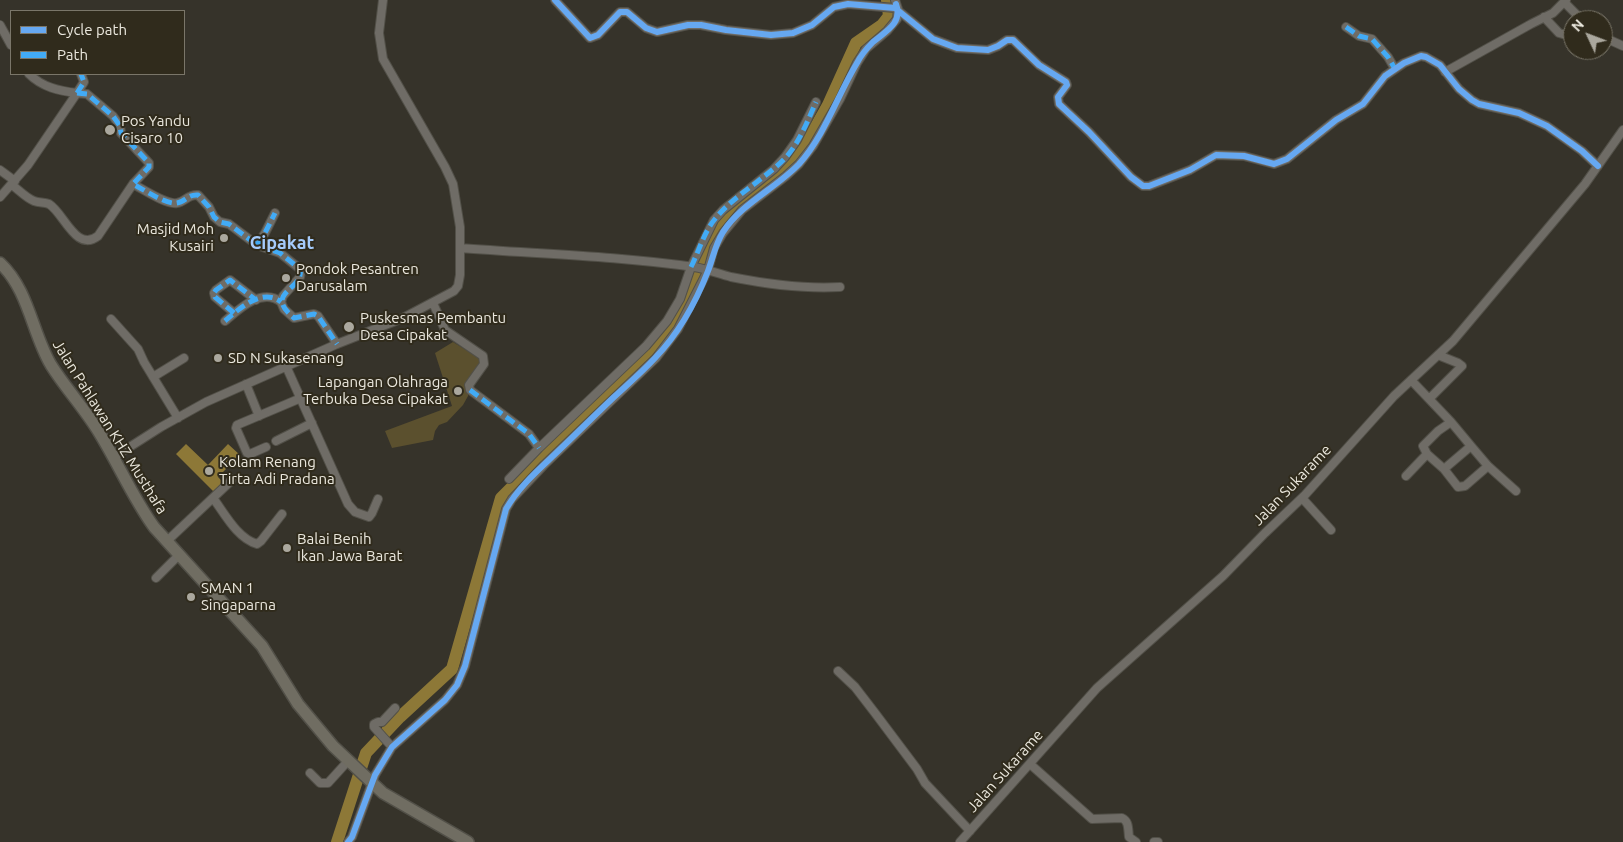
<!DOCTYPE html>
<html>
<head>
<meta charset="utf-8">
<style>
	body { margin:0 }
	#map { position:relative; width:1623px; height:842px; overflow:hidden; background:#36332a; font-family:Ubuntu,sans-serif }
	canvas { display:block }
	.legend { position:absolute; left:10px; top:10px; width:175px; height:65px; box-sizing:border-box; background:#302b1c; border:1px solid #7a7669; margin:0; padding:6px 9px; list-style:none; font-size:15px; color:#eae7dd }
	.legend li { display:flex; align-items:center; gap:10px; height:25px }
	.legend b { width:25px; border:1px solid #7a7669 }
	.north { position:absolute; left:1563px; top:10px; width:50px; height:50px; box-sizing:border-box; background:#302b1c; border:1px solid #7a7669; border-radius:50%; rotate:313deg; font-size:14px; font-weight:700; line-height:20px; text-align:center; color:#eae7dd }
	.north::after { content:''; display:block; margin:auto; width:18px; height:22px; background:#aba89e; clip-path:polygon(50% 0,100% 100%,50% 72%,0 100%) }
</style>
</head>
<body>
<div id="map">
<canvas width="1623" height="842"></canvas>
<ul class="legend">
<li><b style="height:6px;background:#66a8f1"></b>Cycle path</li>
<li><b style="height:6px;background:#42abf6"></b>Path</li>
</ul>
<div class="north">N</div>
</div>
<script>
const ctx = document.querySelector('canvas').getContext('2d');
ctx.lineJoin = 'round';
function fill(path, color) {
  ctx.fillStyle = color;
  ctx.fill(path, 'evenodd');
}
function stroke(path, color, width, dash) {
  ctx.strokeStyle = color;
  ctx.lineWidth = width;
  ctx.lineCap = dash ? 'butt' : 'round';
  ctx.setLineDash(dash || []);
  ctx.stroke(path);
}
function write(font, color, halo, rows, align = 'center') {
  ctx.font = font + ' Ubuntu,sans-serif';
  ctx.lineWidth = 4;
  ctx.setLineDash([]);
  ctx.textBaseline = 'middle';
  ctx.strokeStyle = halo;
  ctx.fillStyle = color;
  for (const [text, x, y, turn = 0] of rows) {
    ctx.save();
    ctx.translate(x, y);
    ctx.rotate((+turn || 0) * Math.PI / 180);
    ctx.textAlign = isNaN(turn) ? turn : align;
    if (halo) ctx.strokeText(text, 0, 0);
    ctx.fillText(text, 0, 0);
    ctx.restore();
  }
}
const green = new Path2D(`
	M453 342 484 361 470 386 468 396 463 405 447 422 439 425 435 431 433 440 392 448 385 431 452 406 435 353Z`);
const water = new Path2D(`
	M186 444 208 465 228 444 240 455 218 477 224 483 215 493 176 454Z`);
const river = new Path2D(`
	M337 842 366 753 400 717 452 669 501 498 676 323 712 235 720 222 730 210 793 162 802 151 828 105 856 43 882 25 889 16 887 0`);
const street = new Path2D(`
	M555 0 590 38 598 35 620 12H627L646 28 657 32 688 25H701L726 30 771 35 793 33 812 25 834 7 848 4 895 8 933 39 957 48 988 50 998 46 1007 40H1013L1039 65 1066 82 1067 85 1058 97 1059 104 1089 132 1131 177 1143 186H1149L1190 170 1216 155 1244 156 1274 164 1287 159 1336 120 1363 104 1385 76 1404 63 1421 56 1426 57 1440 65 1459 89 1472 100 1479 104 1519 113 1547 126 1582 151 1598 166
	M1564 2 1578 16
	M1544 17 1559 33 1573 37
	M0 25 11 45
	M1346 27 1359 36 1372 39 1388 57 1395 69
	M1612 41 1623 46
	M1445 72 1531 24 1553 13 1566 0
	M77 93 84 82 81 74
	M0 170 15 181
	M133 184C143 189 166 205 177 203 185 202 188 194 198 195L209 207 214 217 220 222 229 224 257 245 280 253 300 269 301 272 300 277 283 296 281 302 284 309 294 318 314 314 318 316 337 344
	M12 185C19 190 26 198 34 201 39 203 44 202 49 204 64 213 76 253 98 236L133 184 149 167V163L121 133 120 126 113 116 87 94 77 93
	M0 197 28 165 77 93C59 91 42 87 29 74
	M257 245 265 233 275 213
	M460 248C538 254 617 256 694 267 707 269 719 274 731 277 766 284 804 289 840 287
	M433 303 445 330 483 356 484 364 469 385 470 390 529 434 539 448
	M234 313 215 297 214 293 216 290 230 280 256 300
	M111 319 138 349 144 362 178 418
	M225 321C239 309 262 287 281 302
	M286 366 348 504 355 512 369 517 372 513 378 499
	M153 377 184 358
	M1411 380 1451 422 1471 446 1444 469 1427 454 1423 446 1438 431 1451 422
	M246 384 259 416
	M1429 399 1462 366 1458 363 1438 355
	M276 441 312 423
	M1471 446 1488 466 1516 491
	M266 447 250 454 247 453 236 428 237 425 301 398
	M114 457 161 427 206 402 337 344 403 318 454 291 458 286 460 275V227L453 184 445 167 383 59 379 33 383 0
	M1444 469 1458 487 1465 486 1488 466
	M1406 476 1427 454
	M509 479 539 448 646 346 667 321 680 299 691 267 714 220 723 210 774 169 785 157 797 140 816 102
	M213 498C225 514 237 538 257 544L261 541 282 514
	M1302 498 1331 530
	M167 541 233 479
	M156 578 180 554
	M838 671 855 687 875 713 917 769 925 783 970 831
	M392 747 374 727V724L378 722H382L395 708
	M1030 764 1092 819 1122 818C1129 821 1128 829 1129 837L1136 842
	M310 773 320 783H328L348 761
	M348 842 352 837 375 775 392 747 445 700 457 685 465 666 506 509 512 499 544 465 656 358 678 329 708 270 714 248 723 233 742 210 786 176 799 164 813 146 840 99 857 63 866 49 887 31 897 19 898 9 895 0
	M960 842 1097 688 1223 576 1265 533 1305 495 1394 396 1453 341 1585 184 1623 130
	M1154 842H1158`);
const secondary = new Path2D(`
	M0 263C29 290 32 333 51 365 66 389 86 410 100 434 119 465 133 498 154 527L262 646 298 704 333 746 383 793 468 842`);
const quiet = new Path2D(`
	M1346 27 1359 36 1372 39 1388 57 1395 69
	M77 93 87 94 113 116 120 126 121 133 149 163V167L133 184C143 189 166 205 177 203 185 202 188 194 198 195L209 207 214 217 220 222 229 224 257 245 280 253 300 269C305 290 262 292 294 318L314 314 318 316 337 344
	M77 93 84 82 81 74
	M257 245 265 233 275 213
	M691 267C699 251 704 232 715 219 735 194 766 179 787 156 800 141 808 120 816 102
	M234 313 215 297 214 293 216 290 230 280 256 300
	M225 321C239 309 262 287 281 302
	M470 390 529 434 539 448`);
const cycleway = new Path2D(`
	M555 0 590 38 598 35 620 12H627L646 28 657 32 688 25H701L726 30 771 35 793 33 812 25 834 7 848 4 895 8 933 39 957 48 988 50 998 46 1007 40H1013L1039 65 1066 82 1067 85 1058 97 1059 104 1089 132 1131 177 1143 186H1149L1190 170 1216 155 1244 156 1274 164 1287 159 1336 120 1363 104 1385 76 1404 63 1421 56 1426 57 1440 65 1459 89 1472 100 1479 104 1519 113 1547 126 1582 151 1598 166
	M348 842 352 837 375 775 392 747 445 700 457 685 465 666 506 509C518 488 537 471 554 455 574 436 594 416 614 397 628 384 642 372 655 358 678 334 696 302 708 271 713 258 715 245 723 232 742 203 775 189 799 164 825 135 837 96 857 63 861 55 867 48 873 42 886 31 903 23 896 4`);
const markers = [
	[110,130,6,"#aba89e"],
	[224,238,5,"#aba89e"],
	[286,278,5,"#aba89e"],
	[349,327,6,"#aba89e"],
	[218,358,5,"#aba89e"],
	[458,391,5,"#aba89e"],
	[209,471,5,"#aba89e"],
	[287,548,5,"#aba89e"],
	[191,597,5,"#aba89e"]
];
const poiNames = [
	["Pos Yandu",121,121],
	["Cisaro 10",121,138],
	["Masjid Moh",214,229,"right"],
	["Kusairi",214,246,"right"],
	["Pondok Pesantren",296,269],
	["Darusalam",296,286],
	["Puskesmas Pembantu",360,318],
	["Desa Cipakat",360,335],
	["SD N Sukasenang",228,358],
	["Lapangan Olahraga",448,382,"right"],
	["Terbuka Desa Cipakat",448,399,"right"],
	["Kolam Renang",219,462],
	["Tirta Adi Pradana",219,479],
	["Balai Benih",297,539],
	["Ikan Jawa Barat",297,556],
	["SMAN 1",201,588],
	["Singaparna",201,605]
];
const streetNames = [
	["Jalan Pahlawan KHZ Musthafa",110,427,58],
	["Jalan Sukarame",1292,485,-46],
	["Jalan Sukarame",1005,771,-48]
];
const quarterNames = [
	["Cipakat",282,243]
];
fill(green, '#5b502e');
fill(water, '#8d7837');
stroke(river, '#8d7837', 12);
stroke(street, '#525048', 10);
stroke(secondary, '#525048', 14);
stroke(street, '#6f6c66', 8);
stroke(secondary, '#706d62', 11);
stroke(quiet, '#42abf6', 5, [10, 5]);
stroke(cycleway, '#66a8f1', 6);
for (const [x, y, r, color] of markers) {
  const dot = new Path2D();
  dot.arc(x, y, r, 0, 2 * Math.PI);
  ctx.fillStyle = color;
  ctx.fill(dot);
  stroke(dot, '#302b1c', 2);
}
write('15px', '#eae7dd', '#302b1c', poiNames, 'left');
write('15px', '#eae7dd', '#302b1c', streetNames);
write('bold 18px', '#a5cbfc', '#302b1c', quarterNames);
</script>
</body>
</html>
